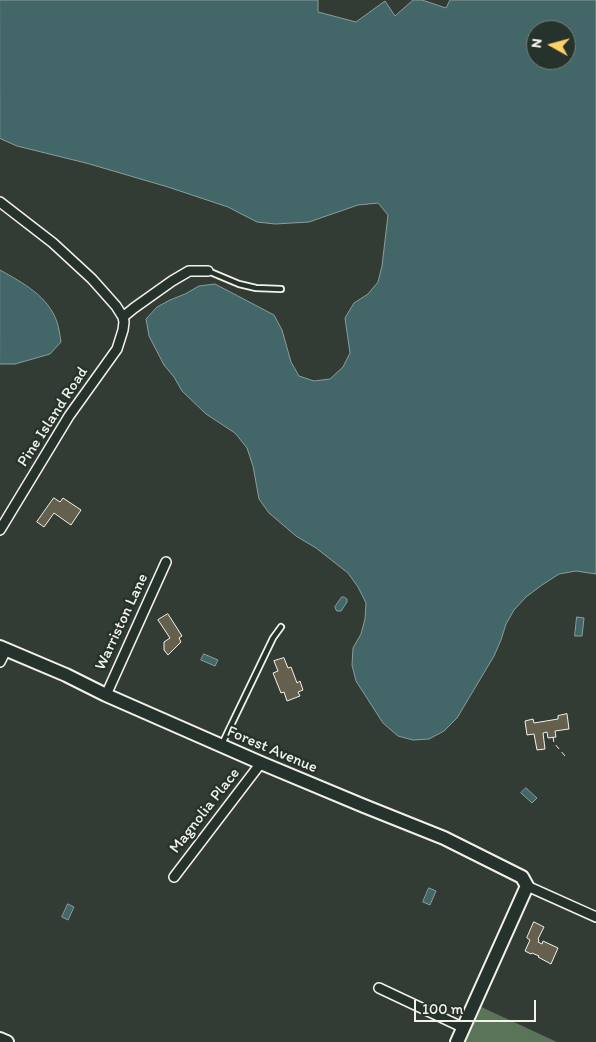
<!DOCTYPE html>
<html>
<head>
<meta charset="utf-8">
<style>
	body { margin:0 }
	#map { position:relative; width:596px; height:1042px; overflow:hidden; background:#333c34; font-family:Itim,sans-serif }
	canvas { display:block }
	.north { position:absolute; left:526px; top:20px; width:50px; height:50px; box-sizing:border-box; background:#26332d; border:1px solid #787f78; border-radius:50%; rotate:277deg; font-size:14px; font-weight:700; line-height:20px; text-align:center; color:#f4f1e8 }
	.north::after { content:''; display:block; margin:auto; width:18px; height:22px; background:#ffd166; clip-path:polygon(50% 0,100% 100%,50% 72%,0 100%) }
	.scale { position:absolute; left:414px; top:1000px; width:122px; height:22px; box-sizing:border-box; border:2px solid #f4f1e8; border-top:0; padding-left:6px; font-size:15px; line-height:18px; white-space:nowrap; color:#f4f1e8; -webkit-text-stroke:4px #26332d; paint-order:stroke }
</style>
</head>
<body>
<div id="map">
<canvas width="596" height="1042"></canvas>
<div class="north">N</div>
<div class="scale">100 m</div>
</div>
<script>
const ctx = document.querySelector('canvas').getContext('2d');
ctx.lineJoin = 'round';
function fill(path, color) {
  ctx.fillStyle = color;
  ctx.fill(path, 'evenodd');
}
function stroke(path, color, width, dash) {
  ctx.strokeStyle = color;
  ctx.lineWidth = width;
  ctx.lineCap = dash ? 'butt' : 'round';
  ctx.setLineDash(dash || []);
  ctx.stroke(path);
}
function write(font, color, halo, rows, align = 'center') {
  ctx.font = font + ' Itim,sans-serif';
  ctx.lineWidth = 5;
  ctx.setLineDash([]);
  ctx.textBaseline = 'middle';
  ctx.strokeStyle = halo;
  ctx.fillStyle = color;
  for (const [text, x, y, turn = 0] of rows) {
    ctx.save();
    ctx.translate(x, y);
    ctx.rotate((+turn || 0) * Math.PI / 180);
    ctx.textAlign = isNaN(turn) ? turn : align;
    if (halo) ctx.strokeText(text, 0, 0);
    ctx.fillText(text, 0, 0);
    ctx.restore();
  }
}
const green = new Path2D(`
	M477 1005 557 1042H460Z`);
const water = new Path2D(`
	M0 0H318V12L356 22 385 1 395 16 413 0H422L446 8 450 0H596V574L576 571 559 574 542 585 526 597 514 610 506 624 501 640 494 656 457 718 444 731 429 739 413 740 398 736 383 723 356 681 352 665 353 648 361 634 365 619 366 603 358 587 348 573 316 548 296 536 269 513 259 499 253 466 247 448 235 433 206 414 182 391 174 377 164 365 149 336 146 319 157 307 170 300 185 294 199 286 215 284 274 315 282 330 291 362 299 376 314 381 330 379 343 367 350 353 345 318 354 303 368 294 378 282 382 266 388 215 378 203 358 205 309 222 275 224 257 222 228 207 168 187 86 163 17 146 1 139 0 138ZM536 30H566V60H536Z
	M0 270C23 283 48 296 57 322 59 328 60 336 61 342L50 354 15 364H0Z
	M342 597H344L347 599V602L341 611H337L336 610 335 607Z
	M577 617 584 618 582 636H575Z
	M204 654 218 660 215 666 201 660Z
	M526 788 537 798 532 803 521 793Z
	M429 888 436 891 430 905 423 902Z
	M68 904 74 907 68 920 62 917Z`);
const building = new Path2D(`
	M54 498 60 502 63 498 81 510 71 525 54 513 44 527 37 522Z
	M168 614 182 636 179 638 181 642 168 655 164 650V642L170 638 158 620Z
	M284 658 288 668 291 667 297 683 300 681 303 690 298 692 300 696 287 701 284 692 281 693 273 673 278 671 274 661Z
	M567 714 569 729 555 731 556 737 548 738 547 732 543 733 545 749 537 750 534 734 527 735 525 721 533 719 534 723 558 719V716Z
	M534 922 544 927 538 939 539 940 538 942 542 944 543 941 558 948 551 964 538 957 539 956 532 953 531 954 525 951 530 940 527 938Z`);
const path = new Path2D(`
	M553 737 554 743 565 756`);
const lane = new Path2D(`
	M208 271 239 284 256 288 281 289
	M222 744 273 638 281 627`);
const street = new Path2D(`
	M0 202 53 243 92 279 116 306 123 317 124 322 123 330 117 349 69 416 0 530
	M123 317 134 308 172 281 189 271H208
	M0 662 6 650
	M106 695 166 562
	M174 877 261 763
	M527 886 596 917
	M379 988 464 1028`);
const secondary = new Path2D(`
	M0 647 66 675 106 695 261 763 364 806 444 838 522 877 527 886 457 1042
	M0 1039 7 1042`);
const streetNames = [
	["Pine Island Road",53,417,-57],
	["Warriston Lane",122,622,-65],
	["Forest Avenue",272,750,23],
	["Magnolia Place",205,811,-52]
];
fill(green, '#5a745a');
fill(water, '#436669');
stroke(water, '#8a9e9c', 1);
fill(building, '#65604e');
stroke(building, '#f4f1e8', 1);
stroke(lane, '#f4f1e8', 8);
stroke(street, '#f4f1e8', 12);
stroke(secondary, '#f4f1e8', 16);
stroke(path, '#f4f1e8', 1, [5, 4]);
stroke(lane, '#26332d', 4.5);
stroke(street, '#26332d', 9);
stroke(secondary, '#26332d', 12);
write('16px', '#f4f1e8', '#26332d', streetNames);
</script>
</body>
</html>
